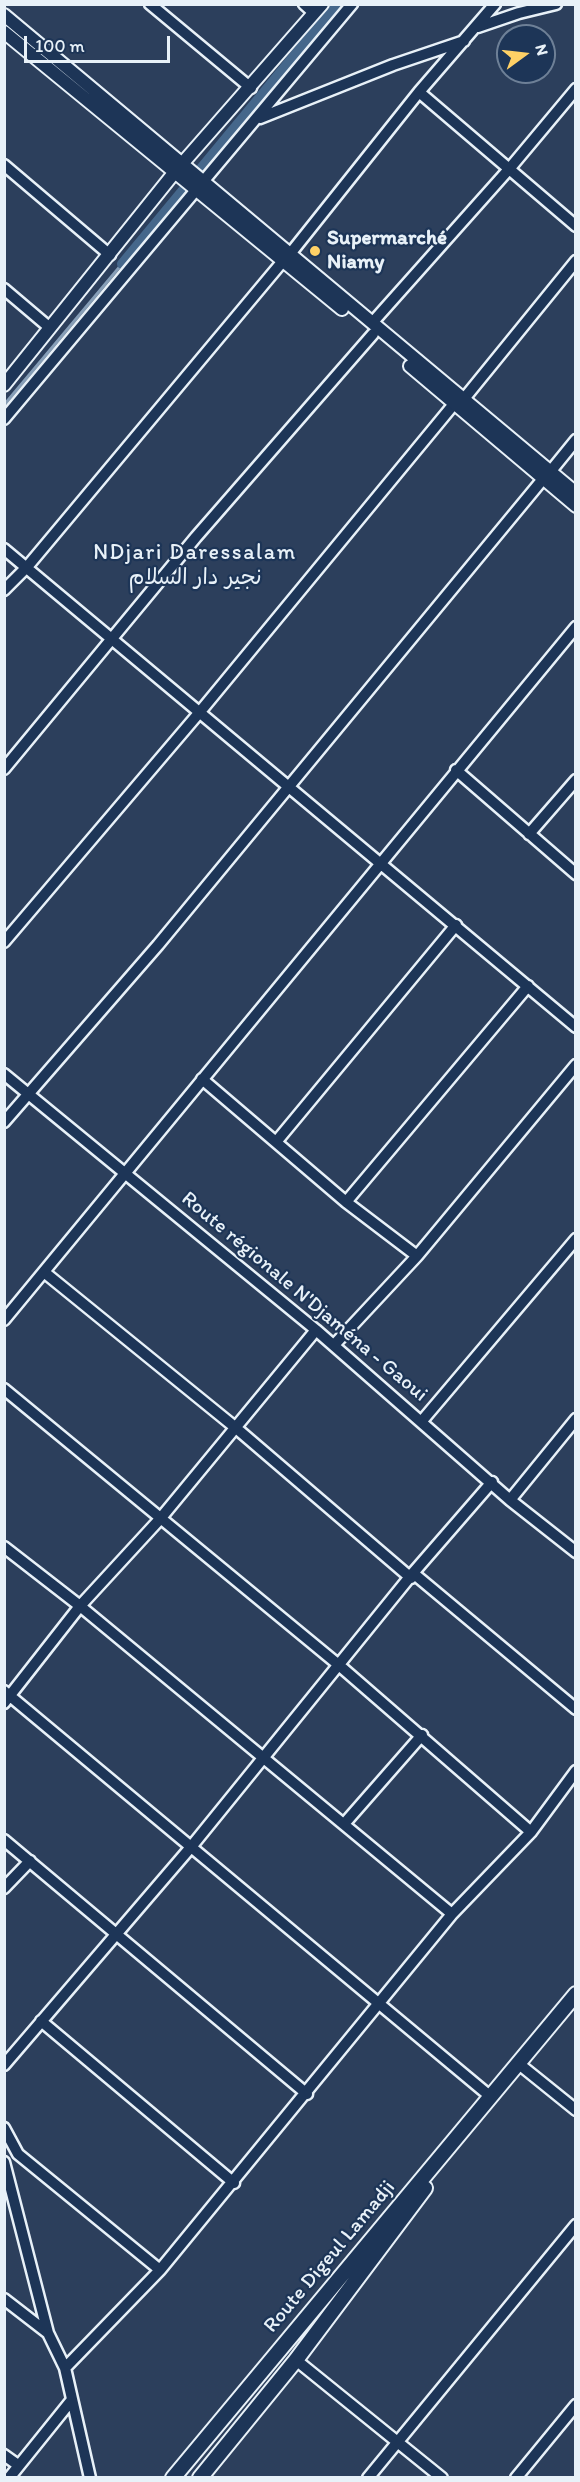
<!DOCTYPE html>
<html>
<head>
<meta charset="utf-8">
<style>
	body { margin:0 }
	#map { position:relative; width:580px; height:2482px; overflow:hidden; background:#2c3f5c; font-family:Itim,sans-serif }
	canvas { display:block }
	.frame { position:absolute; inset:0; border:6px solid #e8f1f8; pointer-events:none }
	.north { position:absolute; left:496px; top:24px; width:60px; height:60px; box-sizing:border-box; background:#1d3557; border:2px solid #6e8097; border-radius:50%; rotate:75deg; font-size:16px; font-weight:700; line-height:24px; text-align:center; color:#e8f1f8 }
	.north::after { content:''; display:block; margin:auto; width:21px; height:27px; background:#ffd166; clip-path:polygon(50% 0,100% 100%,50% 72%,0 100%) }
	.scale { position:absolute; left:24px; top:36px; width:146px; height:27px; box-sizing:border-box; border:3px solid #e8f1f8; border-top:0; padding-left:8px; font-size:18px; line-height:21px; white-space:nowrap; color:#e8f1f8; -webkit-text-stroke:4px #1d3557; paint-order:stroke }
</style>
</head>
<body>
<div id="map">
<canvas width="580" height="2482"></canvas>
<div class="frame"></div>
<div class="north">N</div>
<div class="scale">100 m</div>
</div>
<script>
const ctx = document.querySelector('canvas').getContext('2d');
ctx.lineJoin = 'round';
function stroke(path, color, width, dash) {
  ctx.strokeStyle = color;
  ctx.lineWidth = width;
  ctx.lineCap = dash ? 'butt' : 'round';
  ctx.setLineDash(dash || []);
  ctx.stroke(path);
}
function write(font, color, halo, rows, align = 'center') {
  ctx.font = font + ' Itim,"Playpen Sans Arabic",sans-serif';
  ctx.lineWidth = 4.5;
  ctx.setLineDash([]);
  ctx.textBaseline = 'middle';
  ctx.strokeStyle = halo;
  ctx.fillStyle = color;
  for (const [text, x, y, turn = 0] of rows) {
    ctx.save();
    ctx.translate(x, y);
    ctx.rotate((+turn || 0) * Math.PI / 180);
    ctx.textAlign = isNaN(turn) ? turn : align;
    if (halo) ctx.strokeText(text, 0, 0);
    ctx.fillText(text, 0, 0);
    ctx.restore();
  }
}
const stream = new Path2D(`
	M4 405 122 264`);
const canal = new Path2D(`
	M122 264 337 4`);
const minor = new Path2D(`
	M150 4 251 88
	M304 4 314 13
	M478 27 519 13 556 4
	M419 92 576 226
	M260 118 393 65 464 41
	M4 165 110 255
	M290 254 419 92 495 4
	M4 289 50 328
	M372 323 510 168 576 89
	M463 400 576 261
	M4 419 352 4
	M550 472 576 440
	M4 549 576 1027
	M4 590 27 567 283 261
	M4 769 196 537 373 334
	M456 770 576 874
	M529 834 576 780
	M4 942 199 713 454 404
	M4 1074 316 1330 510 1500 576 1552
	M202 1079 346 1202 417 1256 334 1345
	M4 1122 158 945 543 479
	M276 1142 456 925
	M346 1202 528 986
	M417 1256 576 1065
	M44 1272 236 1428 411 1578
	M4 1320 576 627
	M4 1389 340 1666 531 1832
	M421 1422 576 1239
	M510 1500 576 1419
	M4 1547 80 1606 452 1914
	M413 1573 576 1709
	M4 1691 491 2097
	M4 1703 80 1606 160 1519 316 1330
	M344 1824 422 1735
	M4 1840 307 2094
	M4 1888 30 1861
	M41 2021 234 2183
	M519 2064 576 2110
	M4 2065 191 1847 413 1573 492 1482
	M4 2128 18 2154 160 2270
	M4 2162 48 2333 65 2368 90 2478
	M4 2299 48 2333
	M296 2360 442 2478
	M65 2368 160 2270 452 1914 531 1832 576 1771
	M4 2455 18 2465
	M9 2478 71 2401
	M368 2478 576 2225
	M516 2478 576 2405`);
const tertiary = new Path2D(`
	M4 15 576 493
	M4 32 342 309
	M410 366 576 506
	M4 385 174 173 322 4`);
const secondary = new Path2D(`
	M173 2478 576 1994
	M200 2478 296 2360 425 2188`);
const markers = [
	[315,251,6,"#ffd166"]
];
const poiNames = [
	["Supermarché",327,239],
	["Niamy",327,263]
];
const streetNames = [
	["Route régionale N'Djaména - Gaoui",304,1297,40],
	["Route Digeul Lamadji",330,2257,-50]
];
const neighbourhoodNames = [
	["NDjari Daressalam",195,553],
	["نجير دار السلام",195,578]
];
stroke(stream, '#869eb7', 3);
stroke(canal, '#45678b', 10);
stroke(minor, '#e8f1f8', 15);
stroke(tertiary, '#e8f1f8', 16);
stroke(secondary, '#e8f1f8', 18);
stroke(minor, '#1d3557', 10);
stroke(tertiary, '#1d3557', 12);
stroke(secondary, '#1d3557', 14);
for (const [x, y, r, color] of markers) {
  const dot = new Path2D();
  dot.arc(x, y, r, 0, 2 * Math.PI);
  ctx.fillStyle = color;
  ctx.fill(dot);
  stroke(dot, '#1d3557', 2);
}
write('bold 21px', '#e8f1f8', '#1d3557', poiNames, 'left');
write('21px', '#e8f1f8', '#1d3557', streetNames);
ctx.letterSpacing = '1.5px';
write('22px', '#e8f1f8', '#1d3557', neighbourhoodNames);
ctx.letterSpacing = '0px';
</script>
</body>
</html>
